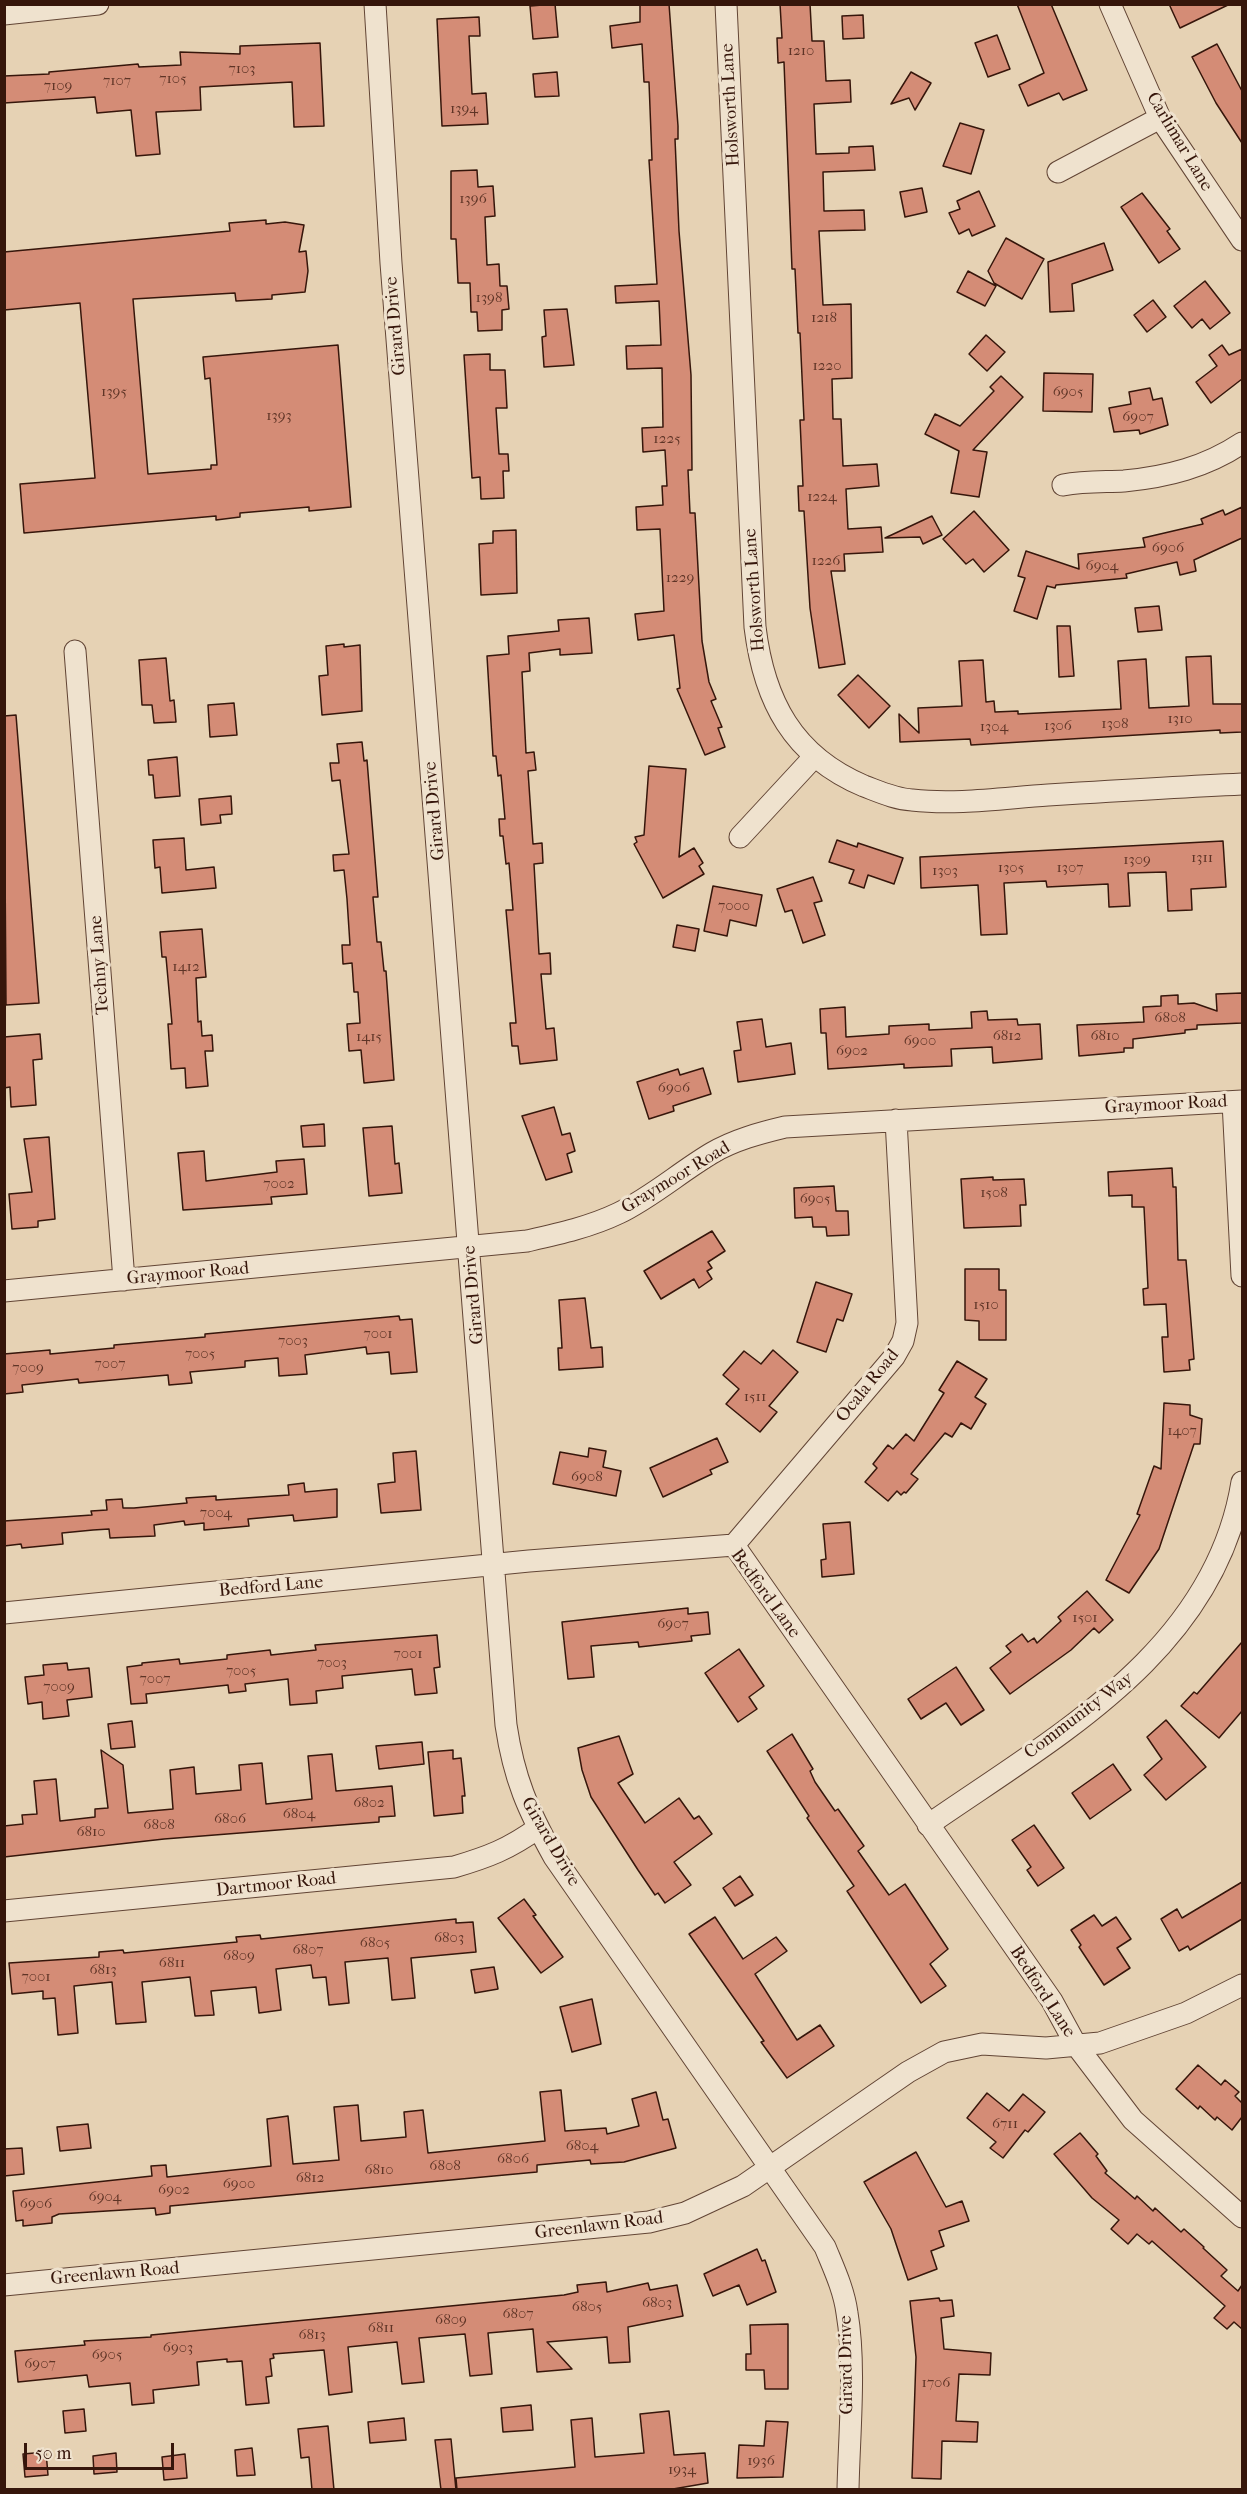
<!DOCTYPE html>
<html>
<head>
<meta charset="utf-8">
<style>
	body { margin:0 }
	#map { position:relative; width:1247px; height:2494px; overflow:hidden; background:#e6d2b4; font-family:"IM FELL French Canon",serif }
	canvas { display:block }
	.frame { position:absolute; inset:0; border:6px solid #36160b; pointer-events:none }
	.scale { position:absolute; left:24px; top:2443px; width:150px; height:27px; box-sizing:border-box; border:3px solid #36160b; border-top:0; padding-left:8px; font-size:18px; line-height:21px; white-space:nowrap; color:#36160b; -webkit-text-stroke:4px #efe2ce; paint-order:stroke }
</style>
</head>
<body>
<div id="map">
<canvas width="1247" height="2494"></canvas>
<div class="frame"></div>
<div class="scale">50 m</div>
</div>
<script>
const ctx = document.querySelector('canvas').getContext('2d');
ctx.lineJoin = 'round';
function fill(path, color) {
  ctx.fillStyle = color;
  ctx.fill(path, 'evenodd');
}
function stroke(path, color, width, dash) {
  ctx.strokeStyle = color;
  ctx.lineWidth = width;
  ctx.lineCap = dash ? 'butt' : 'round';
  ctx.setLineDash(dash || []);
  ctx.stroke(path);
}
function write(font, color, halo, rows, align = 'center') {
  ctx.font = font + ' "IM FELL French Canon",serif';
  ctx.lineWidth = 6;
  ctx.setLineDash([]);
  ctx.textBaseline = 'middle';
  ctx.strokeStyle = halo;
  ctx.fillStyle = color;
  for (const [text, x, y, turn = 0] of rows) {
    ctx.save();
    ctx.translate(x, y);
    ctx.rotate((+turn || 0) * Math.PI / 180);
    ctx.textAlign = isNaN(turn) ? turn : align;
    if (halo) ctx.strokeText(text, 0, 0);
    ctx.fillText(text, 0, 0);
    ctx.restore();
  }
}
const building = new Path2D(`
	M555 4 558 37 533 39 530 6Z
	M640 4H669L678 126V139H675L679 231 691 375 692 470H688L690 513H695L702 641 709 682 716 699 711 701 722 727 718 728 725 747 705 755 677 689 680 688 674 635 638 640 635 614 664 611 660 529 637 530 636 507 663 505 662 486H667L665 450 643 452 642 428 663 427 662 368 627 369 626 346 661 345 659 301 616 303 615 286 657 284 649 160H652L649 82H644L642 44 612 48 610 26 640 22Z
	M780 4H810L812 41H824L826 81 850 80 851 102 814 104 816 154 849 153V147L873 146 875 170 823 172 824 211 864 210 865 230 819 231 823 305 851 304 852 378 832 379 833 419H841L843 466 877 464 879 486 846 489 848 529 881 527 883 552 844 554 845 571H831L845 664 819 668 810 608 804 511H799L798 486H803L800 420H804L800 333H798L795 269H792L784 62 778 63 777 38H782Z
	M1017 4H1051L1087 90 1063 100 1059 93 1028 106 1019 85 1044 73Z
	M1169 4H1230L1180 28Z
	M863 15 864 38 843 39 842 16Z
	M479 17 480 36H469L472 94 486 93 488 124 442 126 437 19Z
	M997 35 1010 69 988 77 975 43Z
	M320 43 324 126 294 127 292 82 200 87 201 110 156 112 160 154 136 156 131 110 97 113 95 97 4 103V76L49 74V72L138 64 139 67 181 65 180 52 240 54V46Z
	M1217 44 1242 91V143L1216 103 1192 57Z
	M557 72 559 96 535 97 533 74Z
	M911 72 931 83 915 110 909 98 891 104Z
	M960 123 984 130 971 174 943 166Z
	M477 170 478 187 493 186 495 216 485 217 487 265 499 264 500 286H507L509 309 502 310V330L478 331 477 312H471L470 283H458L456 239H451V171Z
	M922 188 927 212 905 217 900 192Z
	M979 191 995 226 972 236 969 229 959 234 949 213 960 209 957 201Z
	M1142 193 1170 229 1167 231 1180 249 1159 263 1121 207Z
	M266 220V224L285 222 304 225 299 252 306 251 308 271 305 292 272 295V299L236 301 235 293 133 299 148 474 211 469V465H217L210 378 205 379 203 357 338 345 351 507 309 511V507L240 513V517L216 520V516L24 533 20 484 95 478 80 303 4 310V252L230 231 229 223Z
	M1006 238 1044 259 1022 299 994 283 988 271Z
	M1104 243 1113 270 1072 284 1074 311 1050 312 1048 262Z
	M968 271 996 286 985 306 957 292Z
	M1205 281 1230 313 1210 329 1202 319 1192 328 1174 306Z
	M1153 300 1166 317 1147 332 1134 315Z
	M567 309 574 365 544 367 542 337 546 336 544 310Z
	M986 335 1005 352 987 371 969 354Z
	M1222 345 1229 355 1242 349V379L1211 403 1196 382 1217 366 1209 355Z
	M490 354V370H505L507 408H496L499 454H508L509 471H503L504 498 481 499 480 477 472 478 464 355Z
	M1044 373 1093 374 1092 412 1043 411Z
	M1001 376 1023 397 973 450 987 452 979 497 951 493 959 451 925 434 935 414 960 426 994 391 990 387Z
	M1150 388 1153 400 1162 398 1168 425 1140 434 1139 430 1114 432 1109 408 1131 404 1129 392Z
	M1242 507V538L1194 560 1196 571 1180 575 1177 562 1126 574 1127 578 1056 585 1055 588 1047 586 1037 619 1014 611 1025 578 1018 576 1026 551 1079 569 1078 554 1145 547 1143 538 1203 524 1201 519 1223 510 1225 515Z
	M974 511 1009 550 984 572 973 559 966 564 943 539Z
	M932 516 942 535 923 544 920 537 885 538Z
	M516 530 517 593 481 595 479 544 493 543V531Z
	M1159 606 1162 630 1138 632 1135 608Z
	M589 618 592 653 560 655V649L529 653 530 671 522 672 526 753 534 752 536 770 528 771 533 844 542 843 543 863 534 864 539 954 550 953 551 974H541L546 1029 554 1028 557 1060 520 1064 518 1046H512L510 1023H516L506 910H513L509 863 506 864 503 836H500L499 819H505L501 775 498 776 496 756H493L487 656 509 654 508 636 559 631 558 620Z
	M1057 626H1070L1074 676 1059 677Z
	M344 644V647L360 645 362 711 322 715 319 676 328 675 326 646Z
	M1211 656 1213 704H1242V732L1220 733V730L971 745 970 739 900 742 899 714 919 733 918 708 962 706 959 661 983 660 986 702 994 701 995 712 1018 711V714L1121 709 1118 661 1146 659 1149 708 1189 706 1186 657Z
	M166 658 170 701 174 700 176 722 154 723 152 705H142L139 660Z
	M858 675 890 706 869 728 838 695Z
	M234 703 237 735 210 737 208 705Z
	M16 715 39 1003 6 1005 4 716Z
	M362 742 364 761 367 760 378 897H373L377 942H381L384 971H386L394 1080 364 1083 361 1050 349 1051 347 1024 360 1023 358 992H354L352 963 343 964 342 945H350L347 899 344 870 334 871 333 855 349 854 340 780 332 781 330 763H339L337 744Z
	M177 757 180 796 155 798 153 775H149L148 760Z
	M649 766 686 769 679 857 694 848 703 863 699 866 704 874 663 898 634 844 637 842 635 837 644 835Z
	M231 796 232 814 220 815 221 823 201 825 199 799Z
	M184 838 186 870 214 867 216 888 162 893 160 867 155 868 153 840Z
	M837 840 857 847 858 843 903 858 894 884 868 875 864 888 849 883 854 870 829 862Z
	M1223 841 1226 887 1191 889 1192 910 1168 911 1166 872 1128 873 1130 906 1109 907 1108 884 1047 887 1046 881 1004 883 1007 934 981 935 978 885 921 888 920 857Z
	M813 877 822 901 814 903 825 935 803 943 792 910 785 912 777 889Z
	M713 886 762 895 756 926 730 920 727 936 704 931Z
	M677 925 699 929 695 951 673 947Z
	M202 929 206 977 196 978 198 1022 201 1021 202 1036 212 1035 213 1051H205L208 1086 186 1088 185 1068 171 1069 168 1024H172L166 957H162L160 932Z
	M1242 993V1023L1197 1025V1029L1185 1030V1033L1133 1039V1048H1124V1052L1079 1056 1077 1025 1144 1022 1143 1007 1161 1006V996L1178 995V1004L1194 1003 1217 1011 1216 994Z
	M845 1007 846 1037 889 1034V1026L929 1024V1030L972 1028 971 1012 987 1011 988 1020 1017 1019 1018 1025 1040 1024 1042 1059 993 1063 992 1047 951 1049 952 1066 904 1068V1064L828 1069 826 1033H821L820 1009Z
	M762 1019 766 1047 791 1043 795 1074 738 1082 734 1051 741 1050 737 1022Z
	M40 1034 42 1059 33 1060 36 1105 11 1107 10 1087 4 1088V1037Z
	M703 1068 711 1094 673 1106 674 1111 649 1119 637 1082 678 1069 680 1075Z
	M554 1107 562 1135 570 1133 575 1151 567 1154 572 1172 546 1180 522 1116Z
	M324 1124 325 1146 303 1147 301 1126Z
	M392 1126 395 1164 399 1163 402 1193 369 1196 363 1128Z
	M49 1137 55 1219 38 1221V1227L12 1229 9 1194 32 1192 24 1139Z
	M204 1151 206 1181 277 1172 276 1161 304 1159 307 1194 271 1197 272 1204 183 1210 178 1153Z
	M1172 1168 1173 1187H1176L1178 1260H1186L1194 1359 1189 1360 1190 1370 1164 1372 1162 1337H1168L1166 1304 1144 1305 1143 1289 1148 1288 1144 1207H1132V1195L1109 1196 1108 1172Z
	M993 1177V1180L1024 1179 1026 1205H1020L1021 1226 964 1228 961 1179Z
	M834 1186 836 1211H848L849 1235 827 1236 826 1227H813L812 1217 795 1218 794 1188Z
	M712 1231 725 1251 708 1262 712 1268 707 1271 712 1279 699 1288 694 1279 661 1299 644 1271Z
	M965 1269H999V1290H1006V1340H979V1321L965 1320Z
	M816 1282 852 1294 843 1321 837 1319 826 1352 797 1342Z
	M585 1298 591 1348 602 1347 603 1367 559 1370 558 1348H562L559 1300Z
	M399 1316 400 1320 412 1319 417 1372 391 1374 389 1352 367 1354 366 1347 305 1355 307 1374 279 1376 278 1358 245 1361V1367L190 1372 192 1383 169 1385 168 1375 79 1383 78 1379 22 1385 23 1392 4 1394V1354L50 1350V1354L114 1348V1345L205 1337V1334Z
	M773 1350 798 1372 769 1406 777 1412 760 1432 726 1404 739 1389 723 1375 744 1351 761 1364Z
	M957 1361 987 1379 975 1397 986 1404 971 1429 961 1423 952 1437 945 1433 911 1474 918 1479 906 1493 904 1492 901 1495 897 1491 888 1501 865 1482 877 1468 873 1464 888 1445 893 1449 906 1434 914 1441 944 1393 939 1390Z
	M1164 1403 1190 1405V1415L1202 1419 1200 1444H1194L1159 1549 1129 1593 1106 1580 1140 1515 1137 1514 1154 1466 1161 1469Z
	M717 1438 728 1462 710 1470 712 1474 663 1497 650 1468Z
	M589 1448 606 1451 603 1467 621 1471 616 1496 553 1484 560 1452 588 1457Z
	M416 1451 421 1510 381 1513 378 1484 395 1482 393 1453Z
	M304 1483 305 1492 337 1489V1517L294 1521 293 1515 248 1519 249 1526 204 1530V1523L185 1525 184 1521 154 1525 155 1536 110 1538 109 1529 93 1530 62 1533 63 1544 22 1548 21 1544 4 1546V1521L92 1515 91 1511 107 1510 106 1500 122 1499 123 1508H134L187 1503 186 1498 216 1496V1500L289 1495 288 1485Z
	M850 1522 854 1574 822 1577 821 1560 826 1559 823 1524Z
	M1087 1591 1113 1620 1099 1633 1094 1628 1071 1650 1010 1694 990 1668 1011 1652 1006 1646 1022 1634 1028 1642 1034 1638 1037 1643 1061 1621 1058 1617Z
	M688 1608V1614L708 1612 710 1634 691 1636 692 1641 639 1647 638 1642 591 1646 594 1677 568 1679 562 1622Z
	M437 1635 440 1667 434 1668 437 1693 415 1695 412 1669 342 1676 343 1688 316 1691 317 1703 290 1705 288 1679 245 1684 246 1691 229 1693 228 1685 146 1694 147 1703 131 1704 127 1667 142 1665V1663L179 1659 180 1664 227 1659V1655L270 1650 271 1655 316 1650 315 1645Z
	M1242 1642V1711L1219 1738 1181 1706 1194 1692 1197 1694Z
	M739 1649 764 1686 749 1697 757 1709 738 1722 705 1673Z
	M67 1663 68 1670 89 1668 92 1697 67 1700 69 1716 43 1719 42 1702 28 1704 25 1677 44 1675 43 1665Z
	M956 1667 984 1710 961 1725 946 1703 921 1719 908 1699Z
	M1166 1720 1206 1767 1166 1800 1144 1775 1162 1759 1147 1737Z
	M132 1721 135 1747 111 1749 108 1724Z
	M792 1734 813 1769 810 1771 815 1782 835 1811 838 1809 864 1846 858 1851 889 1895 905 1884 948 1949 930 1964 946 1986 921 2003 847 1891 854 1886 807 1818 809 1816 767 1751Z
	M619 1736 633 1774 618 1783 645 1823 679 1798 694 1819 699 1816 712 1834 674 1862 691 1885 665 1903 658 1893 655 1895 638 1870 591 1797 582 1770 578 1748Z
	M422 1742 424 1764 379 1769 376 1746Z
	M101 1750 123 1765 128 1813 173 1809 170 1770 194 1767 196 1794 241 1790 239 1765 262 1763 266 1804 312 1799 308 1756 332 1754 336 1791 392 1786 395 1816 379 1817V1822L164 1839 4 1857V1826L23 1824 22 1815 37 1814 34 1781 56 1779 60 1821 95 1817V1809L108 1808Z
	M453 1750V1759L461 1758 465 1796H462L463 1813 434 1816 428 1752Z
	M1113 1764 1131 1790 1090 1819 1072 1793Z
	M1034 1825 1064 1868 1038 1886 1027 1870 1031 1867 1012 1840Z
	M740 1876 753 1895 735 1906 723 1888Z
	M1242 1882V1919L1190 1950 1188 1946 1179 1951 1161 1919 1177 1909 1182 1918Z
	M524 1899 536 1915 533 1916 563 1957 541 1973 498 1918Z
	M1094 1915 1102 1926 1116 1917 1131 1939 1117 1948 1130 1968 1104 1985 1079 1947 1081 1945 1071 1930Z
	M715 1917 743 1959 776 1937 787 1951 755 1974 797 2040 820 2025 834 2046 787 2078 761 2042 764 2041 689 1934Z
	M456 1919V1923L473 1922 476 1952 411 1958 415 1998 392 2000 388 1958 345 1962 349 2003 329 2005 326 1977 313 1978 311 1965 276 1969 281 2010 259 2013 256 1987 211 1991 214 2015 195 2016 190 1977 142 1982 146 2022 116 2024 112 1982 74 1986 78 2033 58 2035 55 1998 43 1999V1991L12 1994 9 1963 99 1957V1952L123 1950 124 1953 237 1942 236 1937 260 1935 261 1939Z
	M494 1967 498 1989 475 1993 471 1970Z
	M592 1999 601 2044 572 2052 560 2007Z
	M1198 2065 1221 2085 1225 2080 1239 2092 1235 2096 1242 2103V2117L1232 2130 1217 2117 1215 2120 1200 2106 1198 2109 1176 2089Z
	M561 2090 565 2131 606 2128 607 2134 639 2126 632 2099 656 2092 663 2120 668 2119 676 2148 624 2162 591 2164 590 2160 537 2165V2172L170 2206V2213L156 2215 155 2208 59 2214 52 2217V2223L23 2226V2220L16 2221 13 2191 152 2176 151 2166 166 2165 167 2177 271 2166 267 2119 288 2116 293 2164 339 2160 334 2107 358 2105 361 2141 406 2137 404 2112 423 2110 428 2153 545 2141 540 2092Z
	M987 2093 1009 2111 1023 2094 1045 2112 1028 2132 1025 2130 1003 2158 990 2148 996 2142 967 2118Z
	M88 2124 91 2148 60 2151 57 2127Z
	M1080 2133 1098 2154 1096 2156 1107 2171 1105 2173 1135 2199 1137 2196 1153 2211 1155 2208 1181 2232 1184 2229 1204 2247 1203 2248 1227 2270 1221 2276 1238 2291 1242 2285V2329L1234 2322 1227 2329 1214 2318 1225 2306 1152 2241 1149 2244 1137 2234 1128 2244 1111 2229 1119 2220 1092 2198 1054 2154Z
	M22 2148 24 2174 4 2176V2149Z
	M916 2152 946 2207 962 2201 969 2221 939 2231 944 2246 931 2251 937 2269 908 2280 891 2229 864 2182Z
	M757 2249 762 2261 765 2260 776 2292 747 2305 739 2285 713 2296 704 2274Z
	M606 2282 607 2292 648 2283 650 2290 677 2285 683 2316 628 2327 630 2362 609 2363 607 2337 547 2342 572 2369 537 2372 533 2329 488 2333 492 2374 470 2376 465 2334 419 2338 424 2382 402 2384 397 2342 348 2347 352 2392 329 2395 324 2350 273 2354 274 2358 270 2359 272 2376 266 2377 269 2403 246 2405 242 2361 227 2362V2359L197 2362 199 2385 153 2390 154 2403 132 2405 130 2383 89 2387 87 2375 18 2382 15 2351 85 2345 84 2341 151 2337V2335L564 2295 578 2292 577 2285Z
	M939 2298 940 2301 952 2300 954 2316 941 2318 944 2349 991 2353 990 2375 959 2374 956 2421 978 2422 977 2442 942 2441 941 2479 912 2478 916 2357 910 2301Z
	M788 2324V2389H765L764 2370H746V2354H751L750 2325Z
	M531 2405 533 2430 503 2432 501 2408Z
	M84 2409 86 2431 65 2433 63 2411Z
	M669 2411 674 2455 705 2453 708 2483 673 2489 457 2490 456 2478 575 2467 571 2420 592 2418 595 2457 644 2453 640 2414Z
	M404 2418 406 2440 370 2443 368 2422Z
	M766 2421 788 2422 783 2477 737 2478 739 2445 764 2446Z
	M328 2426 334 2490H312L309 2457 301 2458 298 2429Z
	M451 2439 456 2490H441L435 2440Z
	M252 2448 255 2475 237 2476 235 2450Z
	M46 2452 48 2475 25 2477 23 2454Z
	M116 2453 117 2472 94 2474 93 2456Z
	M185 2454 187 2478 164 2480 162 2457Z`);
const minor = new Path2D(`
	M375 4 391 263 506 1725C514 1779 528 1810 554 1857L825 2247C834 2269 844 2290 847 2313 856 2365 849 2436 848 2490
	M726 4 755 627C764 701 793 756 864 786 880 792 895 799 912 800 956 805 1003 798 1048 795 1113 791 1178 787 1242 784
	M1110 4 1160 118 1242 240
	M4 14 98 4
	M1058 172 1160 118
	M1063 485C1084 481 1103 482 1124 481 1167 477 1206 467 1242 443
	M75 651 124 1280
	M740 837 814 757
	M1233 1102 1242 1276
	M4 1291 527 1241C558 1234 590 1227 619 1213 652 1197 680 1172 712 1153 734 1140 760 1133 785 1127L1242 1101
	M734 1545 894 1357 903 1341 907 1323 896 1120
	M4 1613 529 1561 734 1545 1052 2001 1076 2045 1133 2120 1242 2217
	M928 1825C1056 1736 1215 1651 1242 1482
	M4 1911 454 1867C488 1857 509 1849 538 1828
	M4 2285 649 2222 685 2213 743 2186 908 2072 944 2052 982 2044 1046 2048 1100 2043 1186 2013 1242 1985`);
const numberNames = [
	["1210",801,51],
	["7103",242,69],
	["7105",173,79],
	["7107",117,81],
	["7109",58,86],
	["1394",464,109],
	["1396",473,199],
	["1398",489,298],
	["1218",824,318],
	["1220",827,366],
	["1395",114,392],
	["6905",1068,392],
	["1393",279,416],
	["6907",1138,417],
	["1225",667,439],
	["1224",822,497],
	["6906",1168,548],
	["1226",826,561],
	["6904",1102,566],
	["1229",680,578],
	["1310",1180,719],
	["1308",1115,724],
	["1306",1058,726],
	["1304",994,727],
	["1311",1202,858],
	["1309",1137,860],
	["1305",1011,868],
	["1307",1070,868],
	["1303",945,871],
	["7000",734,906],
	["1412",186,967],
	["6808",1170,1018],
	["6812",1007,1036],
	["6810",1105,1036],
	["1415",369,1037],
	["6900",920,1041],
	["6902",852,1051],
	["6906",674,1088],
	["7002",279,1184],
	["1508",994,1193],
	["6905",815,1199],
	["1510",986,1305],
	["7001",378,1334],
	["7003",293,1341],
	["7005",200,1354],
	["7007",110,1364],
	["7009",28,1368],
	["1511",755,1397],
	["1407",1182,1431],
	["6908",587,1477],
	["7004",216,1513],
	["1501",1085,1618],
	["6907",673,1624],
	["7001",408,1654],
	["7003",332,1663],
	["7005",241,1671],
	["7007",155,1679],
	["7009",59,1687],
	["6802",369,1803],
	["6804",299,1814],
	["6806",230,1819],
	["6808",159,1825],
	["6810",91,1832],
	["6803",449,1938],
	["6805",375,1943],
	["6807",308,1950],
	["6809",239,1956],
	["6811",172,1963],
	["6813",103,1970],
	["7001",36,1977],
	["6711",1005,2124],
	["6804",582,2146],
	["6806",513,2159],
	["6808",445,2166],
	["6810",379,2170],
	["6812",310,2178],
	["6900",239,2184],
	["6902",174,2190],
	["6904",105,2197],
	["6906",36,2204],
	["6803",657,2303],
	["6805",587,2307],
	["6807",518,2314],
	["6809",451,2320],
	["6811",381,2328],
	["6813",312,2335],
	["6903",178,2348],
	["6905",107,2355],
	["6907",40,2364],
	["1706",936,2383],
	["1936",761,2461],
	["1934",682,2470]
];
const streetNames = [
	["Holsworth Lane",731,105,-93],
	["Carlimar Lane",1179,142,59],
	["Girard Drive",396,326,-95],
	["Holsworth Lane",755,590,-94],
	["Girard Drive",435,811,-95],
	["Techny Lane",100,965,-94],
	["Graymoor Road",1166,1105,-3],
	["Graymoor Road",676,1178,-31],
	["Graymoor Road",188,1274,-5],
	["Girard Drive",474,1295,-95],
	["Ocala Road",868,1386,-51],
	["Bedford Lane",271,1587,-5],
	["Bedford Lane",765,1594,54],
	["Community Way",1079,1716,-37],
	["Girard Drive",550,1842,60],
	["Dartmoor Road",276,1885,-6],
	["Bedford Lane",1042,1992,57],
	["Greenlawn Road",599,2226,-7],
	["Greenlawn Road",115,2274,-5],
	["Girard Drive",847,2365,-91]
];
fill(building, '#d48c76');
stroke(building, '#36160b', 1.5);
stroke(minor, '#624535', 23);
stroke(minor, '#efe2ce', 21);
write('15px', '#5e3426', null, numberNames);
write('18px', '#36160b', '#efe2ce', streetNames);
</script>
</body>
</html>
